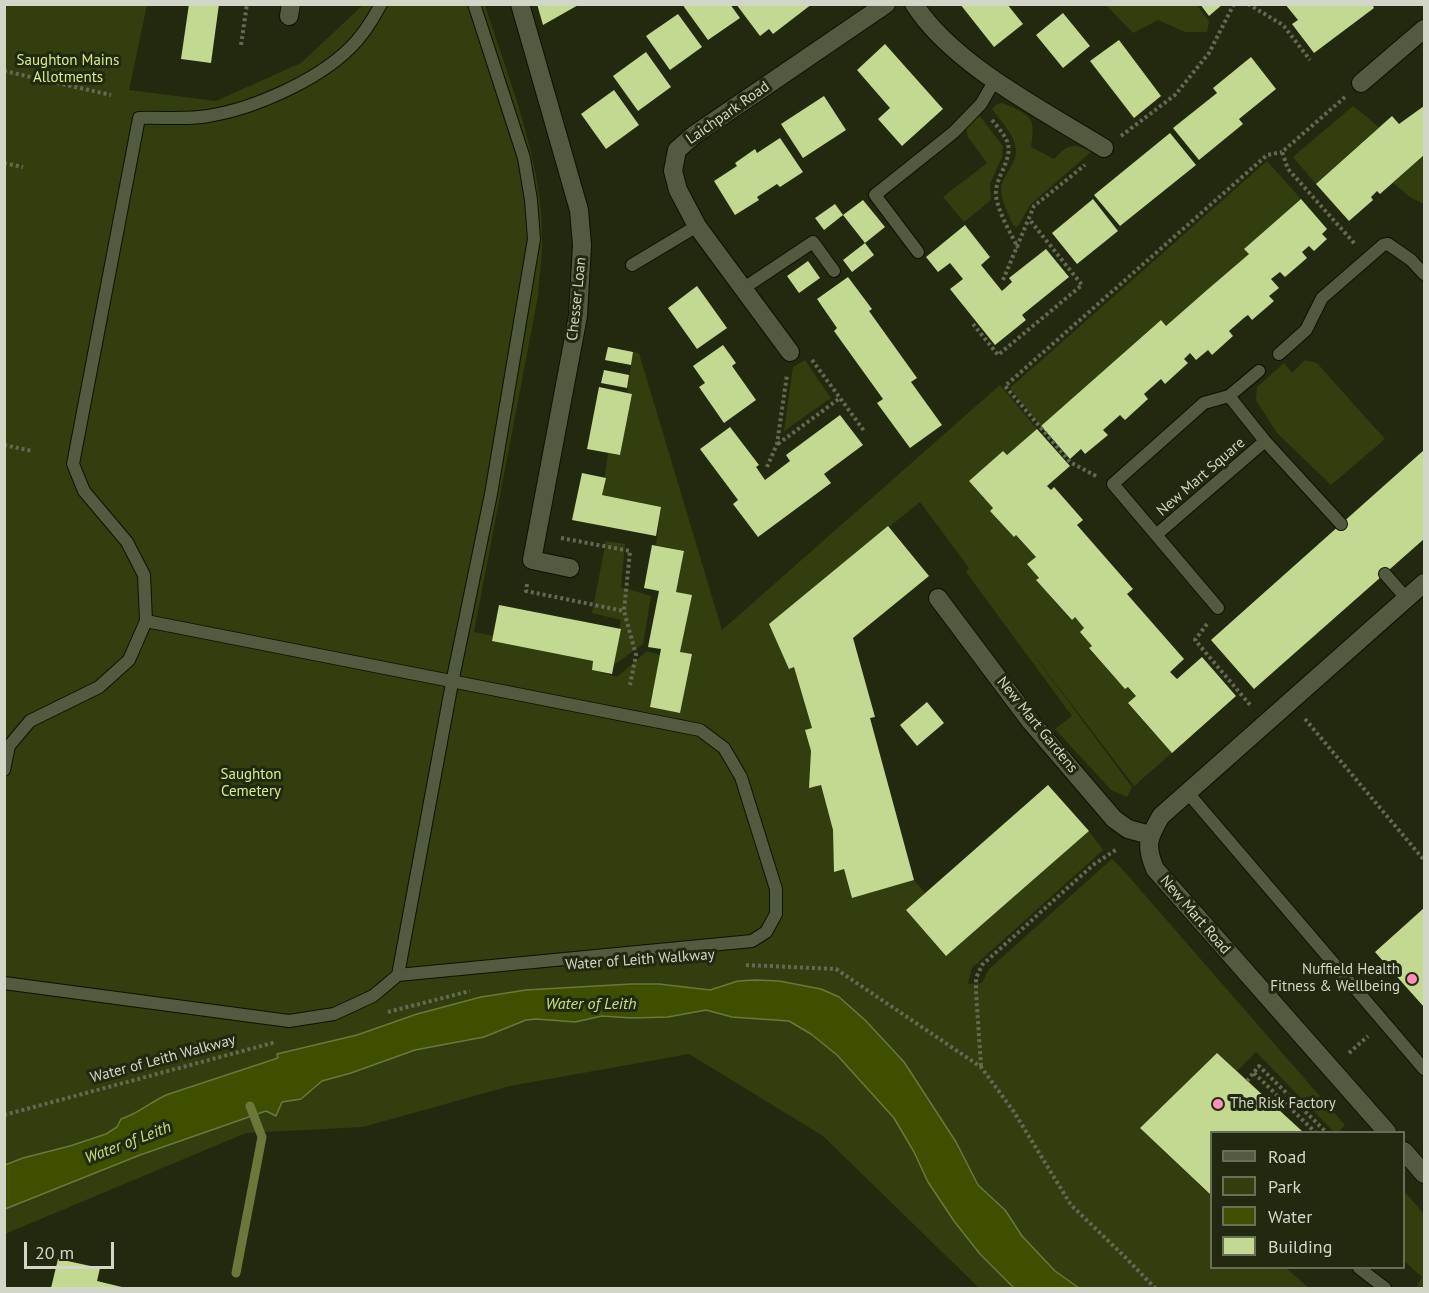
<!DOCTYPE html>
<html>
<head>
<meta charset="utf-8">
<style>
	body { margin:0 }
	#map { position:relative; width:1429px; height:1293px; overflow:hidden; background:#22290f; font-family:"PT Sans",sans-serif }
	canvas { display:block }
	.frame { position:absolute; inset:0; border:6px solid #d1d6c6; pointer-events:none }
	.legend { position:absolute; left:1210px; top:1131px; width:195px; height:138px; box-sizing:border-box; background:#22290f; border:2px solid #686e58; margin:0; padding:8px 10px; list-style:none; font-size:18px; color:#d1d6c6 }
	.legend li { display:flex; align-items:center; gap:12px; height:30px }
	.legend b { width:30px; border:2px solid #686e58 }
	.scale { position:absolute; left:24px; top:1242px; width:90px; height:27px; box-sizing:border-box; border:3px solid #d1d6c6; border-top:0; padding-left:8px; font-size:18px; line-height:21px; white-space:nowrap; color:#d1d6c6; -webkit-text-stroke:4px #22290f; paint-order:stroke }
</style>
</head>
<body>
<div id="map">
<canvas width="1429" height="1293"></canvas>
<div class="frame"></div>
<ul class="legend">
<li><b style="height:8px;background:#525b3f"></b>Road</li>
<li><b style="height:16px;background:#323e0d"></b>Park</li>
<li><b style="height:16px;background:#3f4f00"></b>Water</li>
<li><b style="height:16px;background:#c3d890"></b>Building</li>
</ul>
<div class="scale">20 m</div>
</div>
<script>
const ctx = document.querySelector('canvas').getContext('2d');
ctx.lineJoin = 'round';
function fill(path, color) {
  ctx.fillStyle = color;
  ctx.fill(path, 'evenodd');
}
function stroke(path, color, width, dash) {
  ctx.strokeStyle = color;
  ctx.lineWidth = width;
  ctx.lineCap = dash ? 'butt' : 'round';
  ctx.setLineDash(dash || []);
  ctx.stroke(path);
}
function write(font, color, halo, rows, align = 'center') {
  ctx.font = font + ' "PT Sans",sans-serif';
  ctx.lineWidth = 6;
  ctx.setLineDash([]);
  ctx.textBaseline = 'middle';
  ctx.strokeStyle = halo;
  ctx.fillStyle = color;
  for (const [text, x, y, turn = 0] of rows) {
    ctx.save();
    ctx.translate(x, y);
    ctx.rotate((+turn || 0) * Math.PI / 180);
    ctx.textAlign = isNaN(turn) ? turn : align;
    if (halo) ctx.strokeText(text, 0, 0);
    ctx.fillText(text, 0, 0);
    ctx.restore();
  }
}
const green = new Path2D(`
	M5 5H147L129 90 216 101 301 63 363 5H485C508 77 544 165 542 241 542 260 539 278 538 296L474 632 493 636 492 641 593 661 592 670 617 677 647 651 660 655 650 707 680 713 691 654 680 652 691 595 676 592 684 551 656 545 661 507 602 495 608 453 620 455 632 394 627 393 633 352 639 353 722 630 1000 385 1037 429 1007 455 1003 451 969 481 993 508 990 511 1014 537 1016 535 1036 557 1027 564 1039 578 1036 580 1071 620 1075 617 1084 628 1080 632 1092 646 1089 649 1125 689 1128 687 1136 696 1128 704 1172 753 1134 786 1024 642 1132 787 1127 797 1111 790 1055 729 1072 716 966 572 969 568 920 502 769 624 789 668 794 667 812 728 805 730 852 898 914 880 925 893 906 910 946 956 1089 831 1103 850 972 968 968 984 982 983 989 969 1112 859 1123 870 1345 1125 1338 1132H1334L1256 1052 1237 1071 1217 1053 1140 1128 1211 1196 1212 1268H1286L1309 1288H979L823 1136 689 1054 510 1086 363 1127 246 1133 5 1234Z
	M1106 5H1197L1209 21 1207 32H1185L1158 20 1133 33Z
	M1003 103C1031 116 1036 115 1031 147L1054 159C1068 145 1072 142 1091 152L1030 205 1019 225 1016 227 1013 225C1009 215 1001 201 1001 189 1002 175 1017 164 1016 150 1015 135 1000 120 992 109L997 104Z
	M1353 106 1379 127 1316 184 1293 157Z
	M979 115 1003 146 1002 157 990 184 991 200 964 222 943 197 987 163 968 137 966 128 969 121Z
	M1424 155V204L1410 197 1393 183Z
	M1267 161 1301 199 1244 249 1249 254 1166 326 1161 320 1041 426 1010 388Z
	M805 360 831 398 784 431 793 367Z
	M1305 360 1317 363 1385 439 1331 485 1277 433 1256 400 1257 387 1284 363 1292 373Z
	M606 541 625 544 621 587 651 596 643 644 614 665 621 620 592 613Z
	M1404 1191 1424 1214V1288H1420L1417 1286 1422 1277 1404 1261Z`);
const water = new Path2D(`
	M756 980 779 981 821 989 839 997 865 1020 904 1062 956 1142 978 1185 1005 1210 1022 1236 1055 1271 1079 1288H1014L980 1254 954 1221 928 1182 914 1152 894 1118 837 1055 811 1034 789 1021 732 1017 706 1010 668 1017 631 1018 602 1016 575 1022 536 1019 526 1020 484 1037 415 1050 351 1073 322 1081 301 1099 282 1102 276 1116 266 1111 140 1155 5 1209V1165L23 1158 70 1146 106 1134 117 1127 121 1119C138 1114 149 1103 166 1095L278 1058 277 1054 357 1035 417 1014 481 997 526 990 631 984H659L710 990 738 981Z`);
const stream = new Path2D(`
	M236 1273 262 1137 250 1106`);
const building = new Path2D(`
	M189 4H219L211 63 181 59Z
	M537 4H580L543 25Z
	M682 4H730L740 18 708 40Z
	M736 4H812L773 34 769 29 760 36Z
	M960 4H1007L1023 24 994 47Z
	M1200 4H1223L1209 16Z
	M1285 4H1372L1374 8 1314 53 1292 24 1298 20Z
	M1063 13 1090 46 1063 68 1036 35Z
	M678 14 702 47 670 70 646 36Z
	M1119 40 1161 96 1134 118 1090 61Z
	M885 44 943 109 902 146 878 119 890 108 857 70Z
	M646 52 671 87 638 111 613 76Z
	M1251 57 1276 89 1239 119 1243 124 1199 160 1173 128 1217 93 1213 88Z
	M614 90 639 125 606 149 581 114Z
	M824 96 846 130 803 158 781 124Z
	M1424 106V155L1380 194 1377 191 1371 197 1373 200 1349 221 1316 184 1392 116 1399 124Z
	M1170 133 1196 165 1120 226 1094 195Z
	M780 138 803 172 780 187 777 184 757 197 759 200 735 215 714 181 737 166 735 163 755 149 757 153Z
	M1093 199 1118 231 1077 264 1052 233Z
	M1301 199 1327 229 1322 234 1327 239 1314 251 1309 246 1302 252 1307 258 1285 277 1280 272 1271 279 1279 288 1269 296 1274 301 1252 320 1248 315 1245 317 1229 331 1233 336 1212 355 1208 350 1196 360 1190 353 1184 359 1188 363 1165 384 1161 379 1144 394 1148 399 1125 420 1120 415 1103 430 1108 435 1085 454 1081 449 1070 459 1041 426 1161 320 1166 326 1207 290 1249 254 1244 249Z
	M863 200 885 227 865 243 843 215Z
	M835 204 843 215 824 230 815 218Z
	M965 225 990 257 981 265 1002 291 1012 282 1009 278 1046 249 1069 277 1022 315 1026 320 995 345 950 289 963 279 950 263 938 272 926 257Z
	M865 243 874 255 852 272 843 260Z
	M808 261 820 278 799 293 787 276Z
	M848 277 872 309 869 311 917 378 911 382 942 425 910 448 877 403 883 399 834 331 837 328 817 299Z
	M697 286 727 328 697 349 668 308Z
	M723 345 736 363 732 366 756 400 724 423 699 387 705 383 693 366Z
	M608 347 633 352 631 365 605 360Z
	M604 370 629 375 627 388 601 383Z
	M599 387 632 394 620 455 587 449Z
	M840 415 863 445 824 474 831 483 758 537 733 504 738 500 700 449 730 427 759 465 756 467 765 480 790 461 786 455Z
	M1037 429 1070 466 1047 486 1051 490 1054 487 1083 520 1077 525 1133 589 1127 594 1184 659 1170 672 1177 679 1202 657 1236 696 1172 753 1128 703 1136 696 1128 687 1125 689 1089 648 1092 646 1080 632 1084 628 1075 617 1072 620 1036 580 1039 578 1027 564 1036 557 1016 535 1014 537 990 511 993 508 969 481 1003 451 1007 455Z
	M1424 450V539L1254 689 1211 640Z
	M582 473 606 478 602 495 661 507 656 536 572 520Z
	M888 526 929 576 853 638 875 717 870 718 914 880 852 898 844 869 834 872 833 830 821 785 809 788 811 751 805 730 812 728 794 667 789 669 769 624Z
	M652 545 684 551 676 592 692 595 680 652 692 654 680 713 650 707 661 649 648 647 659 591 644 588Z
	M499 605 621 629 612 674 592 670 593 661 492 641Z
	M927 702 944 723 917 746 900 725Z
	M1048 785 1089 831 946 956 906 910Z
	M1424 908V1007L1375 952Z
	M1217 1053 1303 1132H1212V1196L1140 1128Z
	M58 1259 100 1268 97 1281 126 1288H51Z`);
const path = new Path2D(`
	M1248 4 1283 25 1310 60
	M241 45 247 4
	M4 71 111 95
	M1345 97 1282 152 1288 169 1355 244
	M992 120C997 126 1002 132 1006 139 1016 158 994 176 996 196 999 214 1010 232 1018 248
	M1121 136 1175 95 1209 53 1234 4
	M4 163 23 167
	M4 254H6
	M1003 280 1034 206 1085 165
	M973 324 998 355 1082 285 1029 219
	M812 360 865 432
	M778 444 840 398
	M4 445 32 451
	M767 467 777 444 787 375
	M1096 476 1070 462 1005 386 1267 155 1282 152
	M561 538 630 551 624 611 636 655 630 685
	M527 584 526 591 624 611
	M1207 624 1195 640 1251 706
	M1305 719 1424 860
	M746 965 836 969 981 1067 1014 1112 1071 1205 1125 1257 1155 1288
	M388 1012 470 991
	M1349 1053 1368 1036
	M981 1066 976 992V978L982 965 1093 865 1117 849
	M1254 1073 1315 1132
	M1247 1081 1259 1066 1326 1132
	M4 1115 276 1042`);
const lane = new Path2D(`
	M918 252 875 195 954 132 981 104 995 80
	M632 265 697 226
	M744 288 813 242 834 271
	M1279 354 1306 330 1322 298 1383 245 1388 244 1411 260 1424 274
	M1259 371 1229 396 1265 441 1341 524
	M1156 535 1265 441
	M1385 574 1407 599
	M1218 608 1113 484 1204 403 1229 396
	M146 621 700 730 724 748 741 777 776 889V914L766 932 752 941 398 975
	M4 770 9 746 30 721 99 687 129 660 146 621 144 575 127 542 84 491 73 464 139 118C161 117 186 120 208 116 253 109 316 81 349 49 363 36 372 21 381 4
	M1188 793 1424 1069
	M4 983 289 1021 334 1014 373 996 398 975 452 683 491 494 534 239 531 200 524 158 474 4
	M1359 1268 1385 1288`);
const street = new Path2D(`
	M520 4 579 210 582 245 578 316 532 560 570 568
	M914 4C953 65 1043 110 1104 148
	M289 16 291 4
	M1361 83 1424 29
	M790 352 697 226 678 190 673 171 677 150 694 135 886 4
	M938 598 1031 722 1114 819 1128 829 1150 835
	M1387 1132 1155 869C1145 845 1148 838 1161 816L1424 583
	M1404 1151 1424 1174`);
const markers = [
	[1412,979,6,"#ff8ebb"],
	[1218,1104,6,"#ff8ebb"]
];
const parkNames = [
	["Saughton Mains",68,61],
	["Allotments",68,78],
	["Saughton",251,775],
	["Cemetery",251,792]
];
const streetNames = [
	["Laichpark Road",728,113,-35],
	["Chesser Loan",577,299,-84],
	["New Mart Square",1201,477,-41],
	["New Mart Gardens",1037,725,51],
	["New Mart Road",1195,915,49],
	["Water of Leith Walkway",640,960,-4],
	["Water of Leith Walkway",163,1059,-15]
];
const poiNames = [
	["Nuffield Health",1400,970],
	["Fitness & Wellbeing",1400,987],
	["The Risk Factory",1230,1104,"left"]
];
const waterNames = [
	["Water of Leith",591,1004],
	["Water of Leith",128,1143,-21]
];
fill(green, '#323e0d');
fill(water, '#3f4f00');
stroke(water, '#6b783b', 1.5);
stroke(stream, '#6b783b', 9);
fill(building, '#c3d890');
stroke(lane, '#0c1200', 14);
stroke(street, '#0c1200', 20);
stroke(path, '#636953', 4, [3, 3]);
stroke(lane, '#525b3f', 12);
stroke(street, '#525b3f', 18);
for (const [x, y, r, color] of markers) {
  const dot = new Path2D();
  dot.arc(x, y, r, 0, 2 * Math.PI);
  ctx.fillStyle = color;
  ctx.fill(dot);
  stroke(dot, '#22290f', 2);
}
write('15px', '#d4ef8d', '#22290f', parkNames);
write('15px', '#d1d6c6', '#22290f', streetNames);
write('15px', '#d1d6c6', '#22290f', poiNames, 'right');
write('italic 16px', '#c6e180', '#22290f', waterNames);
</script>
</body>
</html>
